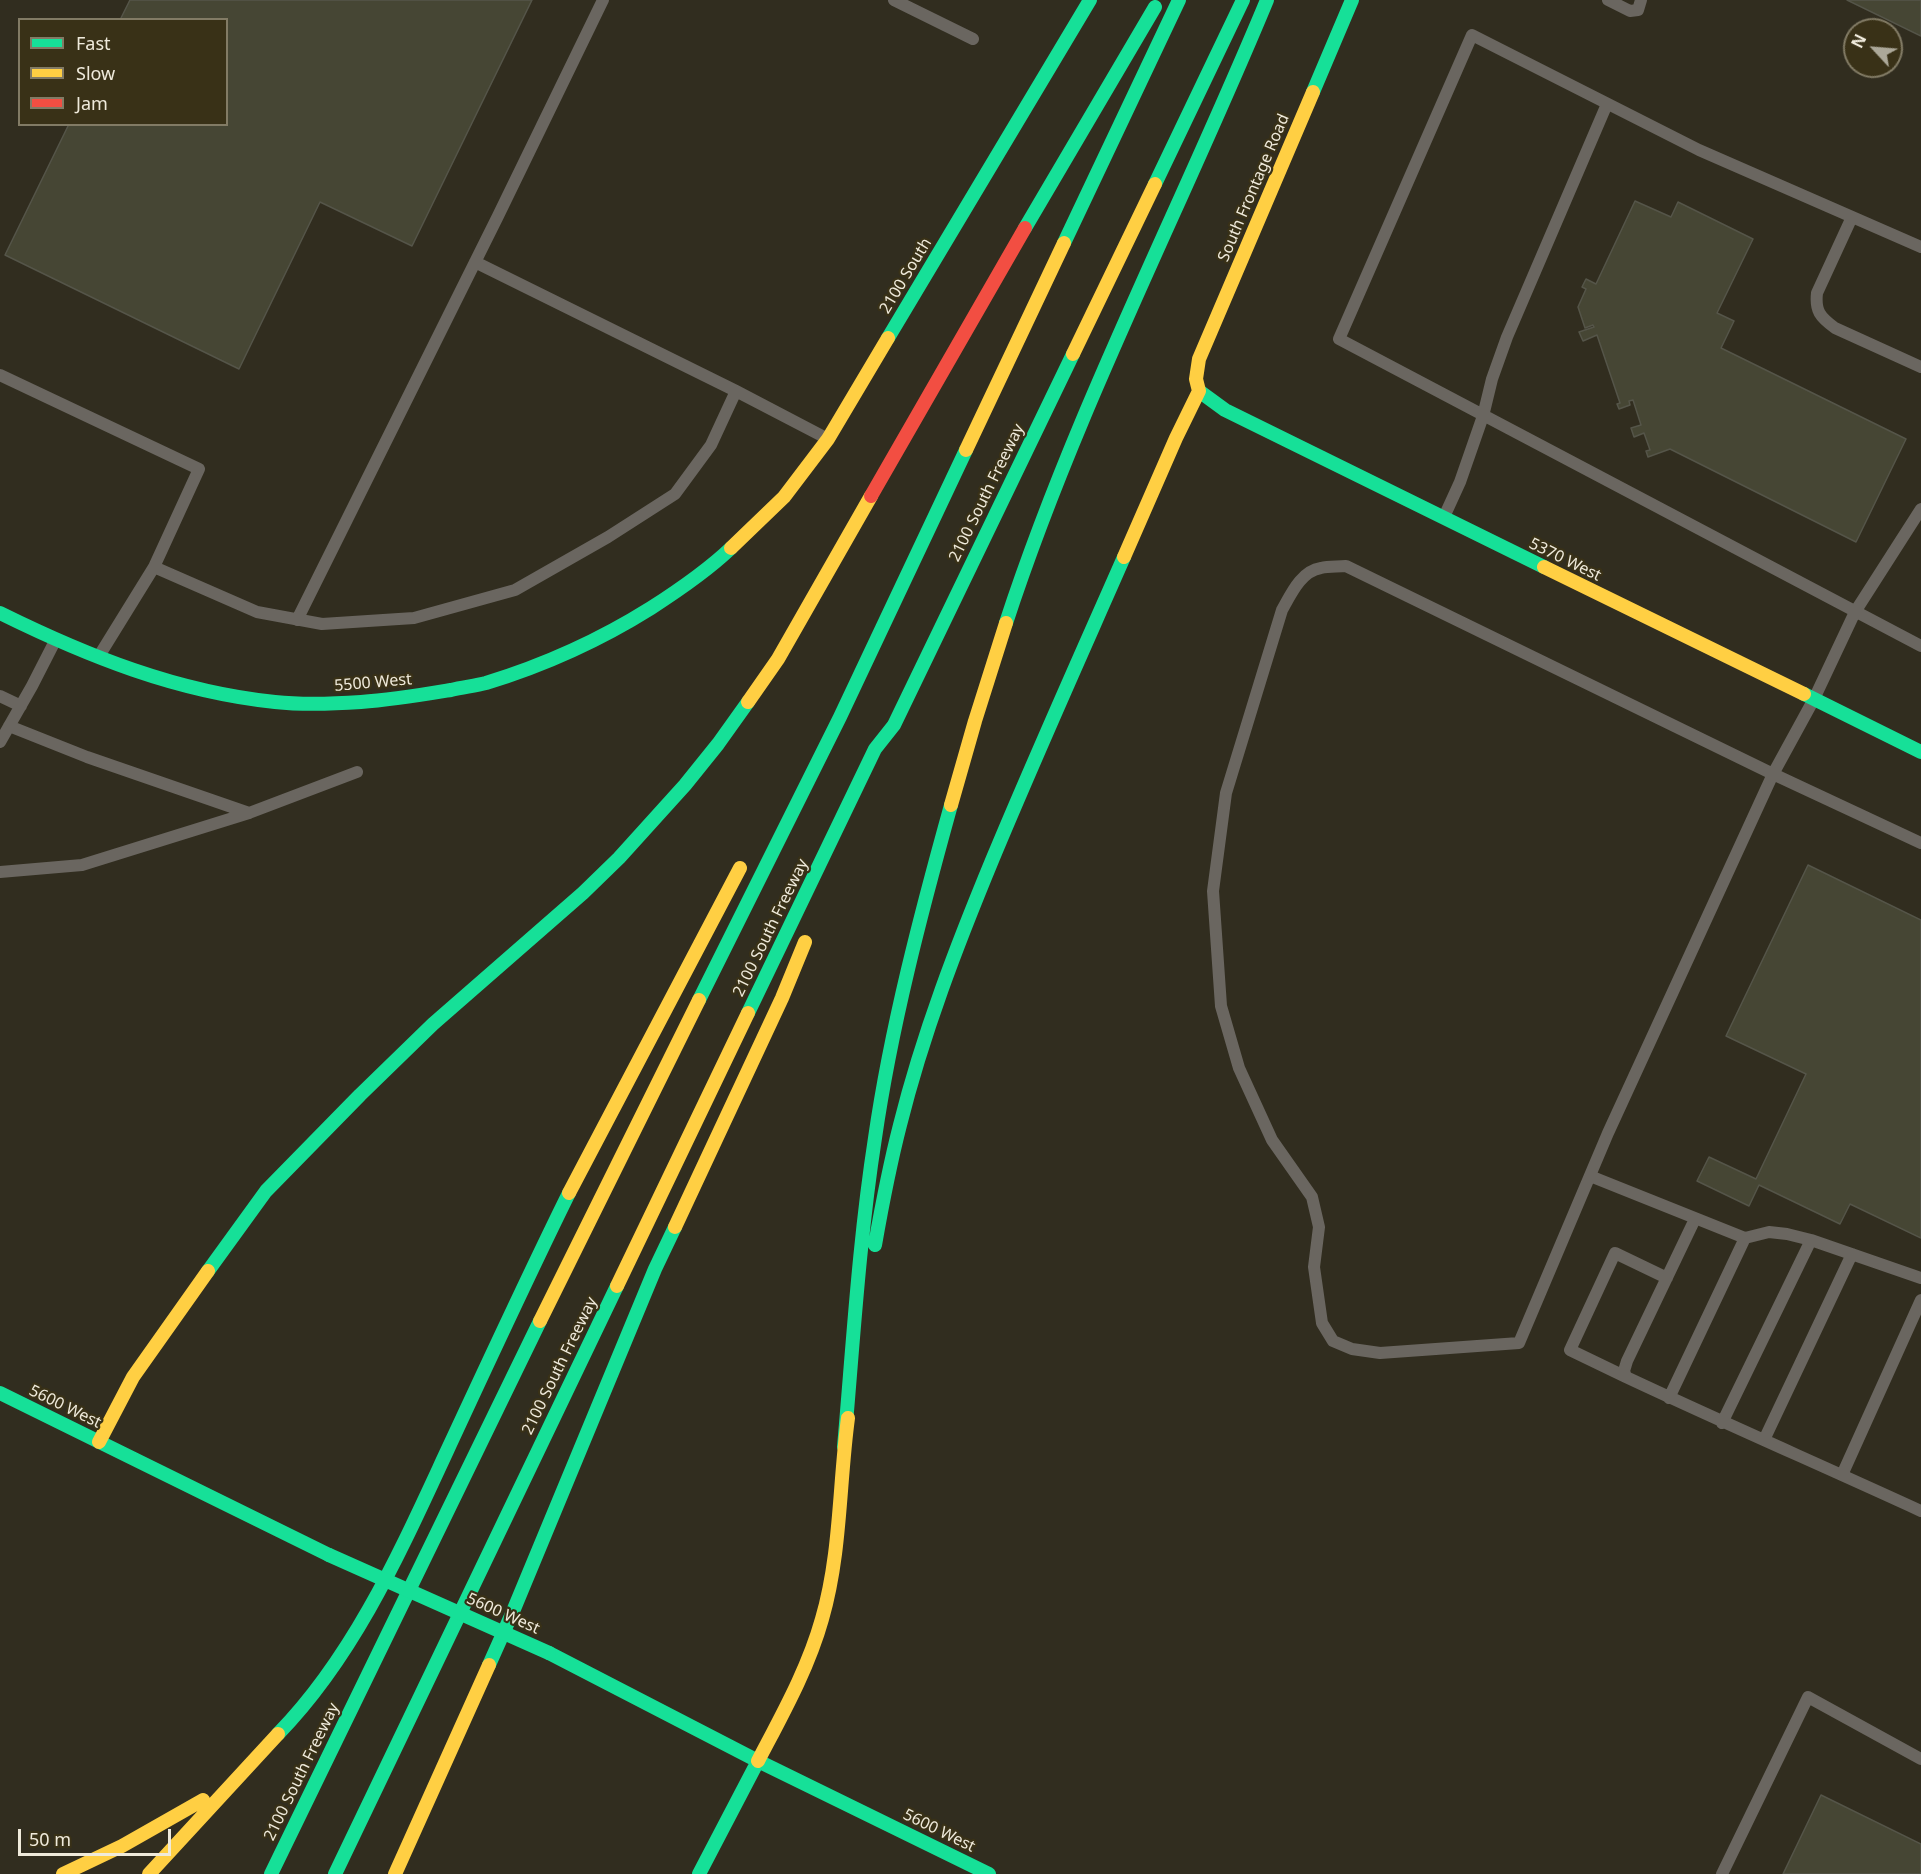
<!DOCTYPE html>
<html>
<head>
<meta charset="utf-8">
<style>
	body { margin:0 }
	#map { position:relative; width:1921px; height:1874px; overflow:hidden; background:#312d1f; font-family:"Noto Sans",sans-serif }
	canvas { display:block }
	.legend { position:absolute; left:18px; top:18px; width:210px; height:108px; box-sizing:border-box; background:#393117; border:2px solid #827b65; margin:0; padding:8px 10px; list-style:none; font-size:18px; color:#efeadb }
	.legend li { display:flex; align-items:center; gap:12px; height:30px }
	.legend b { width:30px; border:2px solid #827b65 }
	.north { position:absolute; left:1843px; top:18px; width:60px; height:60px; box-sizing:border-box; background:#393117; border:2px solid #827b65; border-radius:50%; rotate:296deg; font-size:16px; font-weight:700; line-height:24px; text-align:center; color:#efeadb }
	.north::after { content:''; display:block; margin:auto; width:21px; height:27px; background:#aca899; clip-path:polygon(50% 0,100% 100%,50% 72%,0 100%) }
	.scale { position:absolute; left:18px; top:1829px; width:153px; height:27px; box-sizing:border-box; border:3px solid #efeadb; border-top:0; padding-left:8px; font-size:18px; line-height:21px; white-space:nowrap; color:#efeadb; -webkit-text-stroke:4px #393117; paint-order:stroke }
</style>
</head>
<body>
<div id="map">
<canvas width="1921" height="1874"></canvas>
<ul class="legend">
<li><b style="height:8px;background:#16e098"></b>Fast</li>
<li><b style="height:8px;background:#ffcf43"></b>Slow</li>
<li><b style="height:8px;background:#f24e42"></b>Jam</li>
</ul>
<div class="north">N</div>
<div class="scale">50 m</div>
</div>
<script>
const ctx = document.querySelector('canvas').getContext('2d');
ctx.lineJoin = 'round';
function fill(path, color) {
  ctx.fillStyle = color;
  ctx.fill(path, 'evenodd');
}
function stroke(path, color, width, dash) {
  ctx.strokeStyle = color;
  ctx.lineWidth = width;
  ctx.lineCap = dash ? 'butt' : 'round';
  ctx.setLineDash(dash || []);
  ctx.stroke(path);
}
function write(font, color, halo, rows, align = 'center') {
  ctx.font = font + ' "Noto Sans",sans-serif';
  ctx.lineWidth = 4.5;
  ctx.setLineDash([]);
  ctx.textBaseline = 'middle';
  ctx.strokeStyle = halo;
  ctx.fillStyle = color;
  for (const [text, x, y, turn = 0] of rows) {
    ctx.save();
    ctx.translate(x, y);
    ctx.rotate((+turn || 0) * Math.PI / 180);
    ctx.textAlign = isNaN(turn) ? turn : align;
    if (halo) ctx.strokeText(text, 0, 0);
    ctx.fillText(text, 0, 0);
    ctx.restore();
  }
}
const building = new Path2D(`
	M130 0H532L412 246 320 202 239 369 5 255 69 124H226V20H120Z
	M1847 0H1921V36Z
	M1635 201 1671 217 1678 202 1753 239 1717 313 1734 321 1721 348 1906 439 1856 542 1670 449 1648 457 1646 451 1650 450 1644 433 1634 437 1631 428 1641 425 1633 400 1629 401 1630 405 1619 409 1617 404 1620 403 1597 335 1583 341 1579 332 1594 327 1593 325 1585 328 1578 307 1586 289 1582 287 1586 279 1596 284Z
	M1808 865 1921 920V1238L1850 1204 1840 1224 1759 1185 1749 1206 1697 1181 1709 1157 1756 1179 1806 1074 1726 1036Z
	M1821 1795 1921 1844V1874H1783Z`);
const lane = new Path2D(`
	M894 0 973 39
	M1608 0 1630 11 1638 10 1641 0
	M1852 217 1817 293C1815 311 1820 317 1835 328L1921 367
	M1921 247 1699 150 1472 35 1339 339 1921 646
	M475 262 736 391 828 439
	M0 375 199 469 154 567
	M1921 509 1855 612 1814 699 1773 774 1608 1133 1519 1343 1380 1353 1352 1349 1333 1341 1322 1323 1314 1267 1319 1227 1312 1197 1272 1140 1239 1068 1221 1006 1213 891 1226 793 1282 610C1291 594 1301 571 1321 568 1329 566 1338 567 1346 566L1773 774 1921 843
	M1444 517 1460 482 1483 416 1492 379 1507 337 1607 104
	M297 620 498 216 603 0
	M99 656 154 567 257 612 322 624 414 618 515 590 608 537 675 494 711 445 736 391
	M0 696 21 706
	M9 726 87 757 249 813
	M0 742 32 686 55 641
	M0 872 82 865 249 813 357 772
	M1590 1176 1745 1238 1769 1232 1787 1234 1811 1240 1921 1278
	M1695 1219 1627 1361 1624 1371 1626 1377C1724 1423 1823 1466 1921 1511
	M1626 1377 1570 1350 1615 1253 1667 1278
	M1669 1398 1745 1238
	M1722 1423 1811 1240
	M1764 1440 1852 1254
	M1842 1475 1921 1300
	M1722 1874 1808 1697 1921 1759`);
const fast = new Path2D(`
	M1313 92 1352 0
	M1155 184 1243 0
	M1025 228 1155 7
	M1064 243 1179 0
	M888 338 1090 0
	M1199 391 1225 410 1544 567
	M0 613C87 656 177 692 275 702 303 705 332 704 361 702 392 700 421 695 451 690 463 687 475 686 486 683 545 665 600 640 651 608 679 590 707 571 731 548
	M1006 623C1076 409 1181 208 1267 0
	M1804 694 1921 752
	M699 1000 840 717 966 450
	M748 1013 875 749 894 725 1073 354
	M875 1245C882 1205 890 1164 900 1125 923 1033 957 945 993 858 1035 757 1080 657 1124 557
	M208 1271 266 1191 360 1095 433 1024 583 893 619 858 685 785 718 744 748 702
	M0 1393 329 1555
	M844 1447C853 1344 859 1241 875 1138 891 1027 921 913 951 805
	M549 1653 758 1761 989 1874
	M489 1665 514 1609 655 1269 675 1227
	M278 1734C355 1655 401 1550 447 1451 487 1365 527 1278 569 1193
	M271 1874 540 1321
	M335 1874 617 1286
	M699 1874 758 1761`);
const slow = new Path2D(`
	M1073 354 1155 184
	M1199 391 1196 379 1199 359 1313 92
	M966 450 1064 243
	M731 548 784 497 828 439 888 338
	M1124 557 1176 438 1199 391
	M1544 567 1804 694
	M748 702 778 659 871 496
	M951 805 975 721 1006 623
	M569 1193 740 868
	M675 1227 782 998 805 942
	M617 1286 748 1013
	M540 1321 699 1000
	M99 1442 133 1377 208 1271
	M758 1761C782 1715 808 1669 822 1619 841 1554 839 1484 848 1418
	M63 1874 122 1846 203 1800
	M149 1874 278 1734
	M395 1874 489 1665`);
const jam = new Path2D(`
	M871 496 1025 228`);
const fastBridge = new Path2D(`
	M329 1555 549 1653`);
const streetNames = [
	["South Frontage Road",1254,188,-67],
	["2100 South",906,276,-59],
	["2100 South Freeway",987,493,-64],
	["5370 West",1565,560,26],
	["5500 West",373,683,-5],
	["2100 South Freeway",771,928,-64],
	["2100 South Freeway",560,1366,-64],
	["5600 West",65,1407,26],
	["5600 West",503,1614,24],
	["2100 South Freeway",302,1772,-64],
	["5600 West",939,1831,26]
];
fill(building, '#464634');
stroke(building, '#555549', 1.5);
stroke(lane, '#6a6660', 12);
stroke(fast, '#16e098', 14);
stroke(slow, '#ffcf43', 14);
stroke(jam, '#f24e42', 14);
stroke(fastBridge, '#16e098', 14);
write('16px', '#efeadb', '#393117', streetNames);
</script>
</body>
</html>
